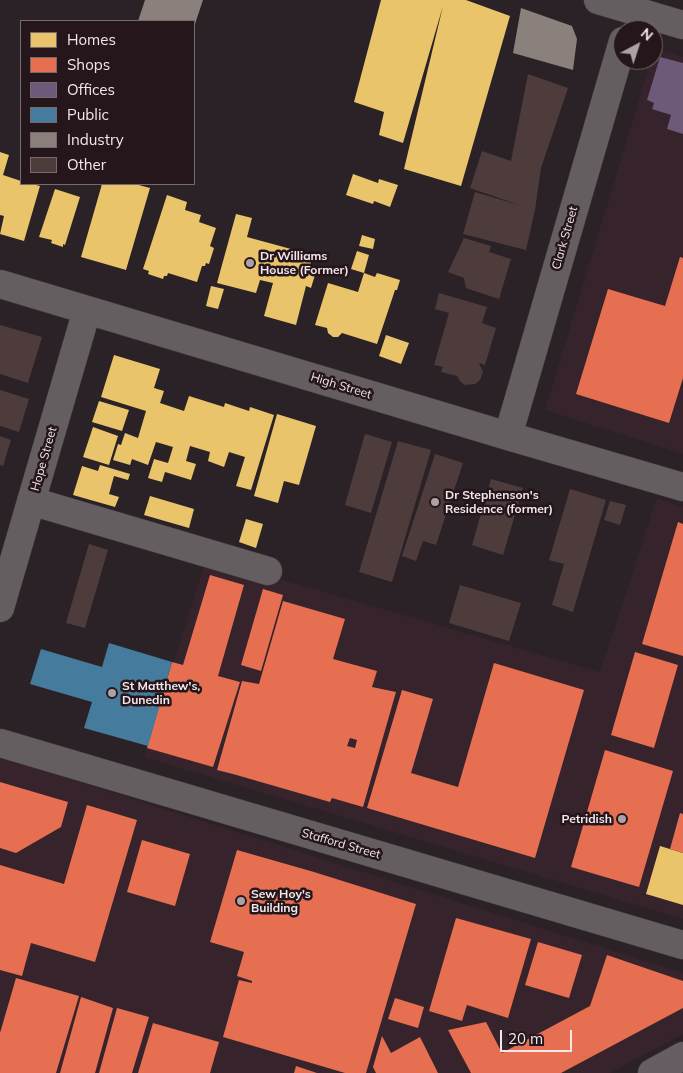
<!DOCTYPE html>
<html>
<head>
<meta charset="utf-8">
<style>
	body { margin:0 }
	#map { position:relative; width:683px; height:1073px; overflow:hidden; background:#2a2226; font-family:Mulish,sans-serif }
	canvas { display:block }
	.legend { position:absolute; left:20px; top:20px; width:175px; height:165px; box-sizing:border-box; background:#24161b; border:1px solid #766a6e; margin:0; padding:6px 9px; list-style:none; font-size:15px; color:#f2e7eb }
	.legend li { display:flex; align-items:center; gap:10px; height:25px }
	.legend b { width:25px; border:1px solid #766a6e }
	.north { position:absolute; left:613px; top:20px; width:50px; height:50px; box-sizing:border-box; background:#24161b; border:1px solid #766a6e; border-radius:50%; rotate:40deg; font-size:14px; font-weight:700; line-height:20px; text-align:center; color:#f2e7eb }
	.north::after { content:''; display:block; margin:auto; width:18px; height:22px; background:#aca2a6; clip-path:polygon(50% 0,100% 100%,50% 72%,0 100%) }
	.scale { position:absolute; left:500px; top:1030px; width:72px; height:22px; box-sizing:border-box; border:2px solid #f2e7eb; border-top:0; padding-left:6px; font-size:15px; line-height:18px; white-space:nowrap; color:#f2e7eb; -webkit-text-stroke:4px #24161b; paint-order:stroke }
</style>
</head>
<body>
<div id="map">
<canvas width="683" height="1073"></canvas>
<ul class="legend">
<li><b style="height:14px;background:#e9c46a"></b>Homes</li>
<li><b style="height:14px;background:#e76f51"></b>Shops</li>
<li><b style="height:14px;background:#6d597a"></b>Offices</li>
<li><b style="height:14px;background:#457b9d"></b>Public</li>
<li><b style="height:14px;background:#8a817c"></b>Industry</li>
<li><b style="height:14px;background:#4e3c3d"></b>Other</li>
</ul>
<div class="north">N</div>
<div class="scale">20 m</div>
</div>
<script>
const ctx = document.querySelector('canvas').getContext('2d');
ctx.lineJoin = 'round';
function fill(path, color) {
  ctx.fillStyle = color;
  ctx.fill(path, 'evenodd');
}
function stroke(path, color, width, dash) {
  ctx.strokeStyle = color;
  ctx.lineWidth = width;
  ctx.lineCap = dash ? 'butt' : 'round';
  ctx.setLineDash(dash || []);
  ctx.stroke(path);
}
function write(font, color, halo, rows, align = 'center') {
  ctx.font = font + ' Mulish,sans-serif';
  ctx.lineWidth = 5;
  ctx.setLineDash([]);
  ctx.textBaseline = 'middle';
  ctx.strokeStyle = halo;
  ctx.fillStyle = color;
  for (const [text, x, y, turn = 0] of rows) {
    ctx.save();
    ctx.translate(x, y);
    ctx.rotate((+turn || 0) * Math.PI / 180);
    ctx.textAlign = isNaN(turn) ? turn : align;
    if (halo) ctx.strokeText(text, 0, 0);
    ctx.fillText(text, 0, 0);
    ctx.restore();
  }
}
const built = new Path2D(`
	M654 48 683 57V454L545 410 651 60H653Z
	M657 498 683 507V919L144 757 207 557 293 583 600 672Z
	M0 757 683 973V1034L610 1073H0Z`);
const homes = new Path2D(`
	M381 0H466L510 16 461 186 404 169 443 6 403 143 379 135 384 112 354 102Z
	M0 152 9 155 3 175 21 181V184H32L40 186 24 241 0 234 4 216 0 215Z
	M353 174 378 183 379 179 398 185 390 207 374 201 373 204 346 195Z
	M102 184H135L150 188 126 270 81 257Z
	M55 189 80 197 65 245 63 244V247L51 243 52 240 39 237Z
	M167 195 187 202 185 210 201 215 199 222 216 228 210 246 214 248 209 264 206 263 205 266H202L197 282 168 273 167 276H164L163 279 148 274 149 271 143 269Z
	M236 214 252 218 247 237 313 255 308 273 315 275 311 288 306 286 296 325 264 316 273 283 260 280 256 293 217 283Z
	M362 235 375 239 373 249 359 246Z
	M357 251 369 255 364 273 351 269Z
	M364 273 375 277 377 273 400 280 397 290H395L377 344 342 333 338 337H333L328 333 327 328 315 325 328 283 358 292Z
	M211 286 224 289 218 309 206 306Z
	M386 335 409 343 401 364 379 356Z
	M114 355 160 369 154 388 164 391 160 403 184 411 189 396 224 407 225 403 249 411 250 407 274 415 251 490 236 486 245 457 229 452 224 467 208 461 210 452 190 446 186 461 196 464 191 480 165 472 162 482 148 478 154 459 168 463 173 447 156 442 148 465 132 459 130 465 113 460 118 444 121 445 125 433 138 438 146 411 101 397Z
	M99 401 129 410 122 431 92 422Z
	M277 414 316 426 299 485 284 481 278 503 254 496Z
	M93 427 118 436 109 465 83 457Z
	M100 465 130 474 128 480 114 476 109 494 119 497 115 507 73 495 82 466 98 471Z
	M150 496 194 509 189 528 144 515Z
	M246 519 263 524 256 548 239 542Z
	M660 846 683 853V905L646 894Z`);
const shops = new Path2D(`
	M680 257 683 258V378L669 423 576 394 608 289 665 306Z
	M678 522 683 524V656L642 644Z
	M210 575 244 585 218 676 240 682 213 767 147 748 172 662 183 665Z
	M263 589 283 595 261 671 241 665Z
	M283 601 345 619 333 659 377 671 372 687 396 692 363 807 332 798 330 802 233 774 217 770 242 681 259 684ZM350 738 357 740 355 748 347 746Z
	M635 652 678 665 654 748 611 735Z
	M494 663 584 690 535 858 367 808 402 690 433 699 411 773 458 787Z
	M605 750 673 771 639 887 571 867Z
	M0 782 68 802 61 827 16 853 0 848Z
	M87 805 137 820 95 962 31 943 22 976 0 970V865L64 884Z
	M680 813 683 814V853L670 849Z
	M142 840 190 854 175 906 127 892Z
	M237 850 314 872 416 904 366 1073H345L223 1037 239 980 252 983V981L237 976 244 952 210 942Z
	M456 918 531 939 508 1018 467 1005 462 1021 429 1011Z
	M538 942 582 955 569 998 525 985Z
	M607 955 683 981V1008L561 1073H471L448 1030 486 1022 502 1053 590 1006Z
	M16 978 79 996 56 1073H0V1033Z
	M81 997 113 1008 95 1073H60Z
	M395 998 424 1007 418 1028 388 1019Z
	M117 1008 149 1017 132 1073H99Z
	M153 1023 219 1042 210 1073H138Z
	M382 1036 391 1053 420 1037 438 1073H376L373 1067Z
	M296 1066 317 1073H294Z`);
const offices = new Path2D(`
	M660 57 683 63V134L667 129 671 115 652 109 654 103 647 100Z`);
const public = new Path2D(`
	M109 643 172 662 148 746 84 728 92 702 30 684 41 649 102 667Z`);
const industry = new Path2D(`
	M145 0H203L194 27V21H138Z
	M521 8 572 26 577 39 573 70 513 53Z`);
const building = new Path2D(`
	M528 74 568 88 541 168 535 210 526 250 463 234 475 192 522 206 470 188 482 151 511 161Z
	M464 238 491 246 489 252 511 259 499 299 466 288 464 278 448 272Z
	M439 293 487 307 482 323 496 328 485 365 479 363 483 372 480 380 475 384 465 385 460 381 457 376 441 372 443 367 434 365 449 313 435 309Z
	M0 325 42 337 28 383 0 374Z
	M0 390 29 399 19 432 0 426Z
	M365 434 392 442 371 513 345 505Z
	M0 436 11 440 3 466 0 465Z
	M398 441 431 450 392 582 359 572Z
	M435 454 463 463 436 545 423 541 416 561 402 556Z
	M491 479 523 488 503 555 472 545Z
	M570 489 606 500 573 612 552 605 564 564 549 560Z
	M610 501 626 505 620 525 604 520Z
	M89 544 108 550 85 628 66 623Z
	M460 585 521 603 509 641 449 623Z`);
const minor = new Path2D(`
	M598 0 683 25
	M0 284 508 436 683 487
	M508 436 623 41
	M31 501 268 571
	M0 608 87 310
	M0 743 683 945`);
const major = new Path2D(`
	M652 1073 683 1056`);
const markers = [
	[250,263,5,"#aca2a6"],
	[435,502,5,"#aca2a6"],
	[112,693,5,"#aca2a6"],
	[622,819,5,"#aca2a6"],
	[241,901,5,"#aca2a6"]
];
const streetNames = [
	["Clark Street",565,238,-74],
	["High Street",341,386,17],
	["Hope Street",44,459,-74],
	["Stafford Street",341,844,16]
];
const poiNames = [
	["Dr Williams",260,256],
	["House (Former)",260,270],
	["Dr Stephenson's",445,495],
	["Residence (former)",445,509],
	["St Matthew's,",122,686],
	["Dunedin",122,700],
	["Petridish",612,819,"right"],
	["Sew Hoy's",251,894],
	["Building",251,908]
];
fill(built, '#37232b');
fill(homes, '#e9c46a');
fill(shops, '#e76f51');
fill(offices, '#6d597a');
fill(public, '#457b9d');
fill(industry, '#8a817c');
fill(building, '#4e3c3d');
stroke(minor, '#484043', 29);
stroke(major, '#484043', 29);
stroke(minor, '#655e61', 28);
stroke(major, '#675d64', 28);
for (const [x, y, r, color] of markers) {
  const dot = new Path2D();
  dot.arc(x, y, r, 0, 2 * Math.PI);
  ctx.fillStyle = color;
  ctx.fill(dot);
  stroke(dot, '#24161b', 2);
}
write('12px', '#f2e7eb', '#24161b', streetNames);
write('bold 12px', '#f2e7eb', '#24161b', poiNames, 'left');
</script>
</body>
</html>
